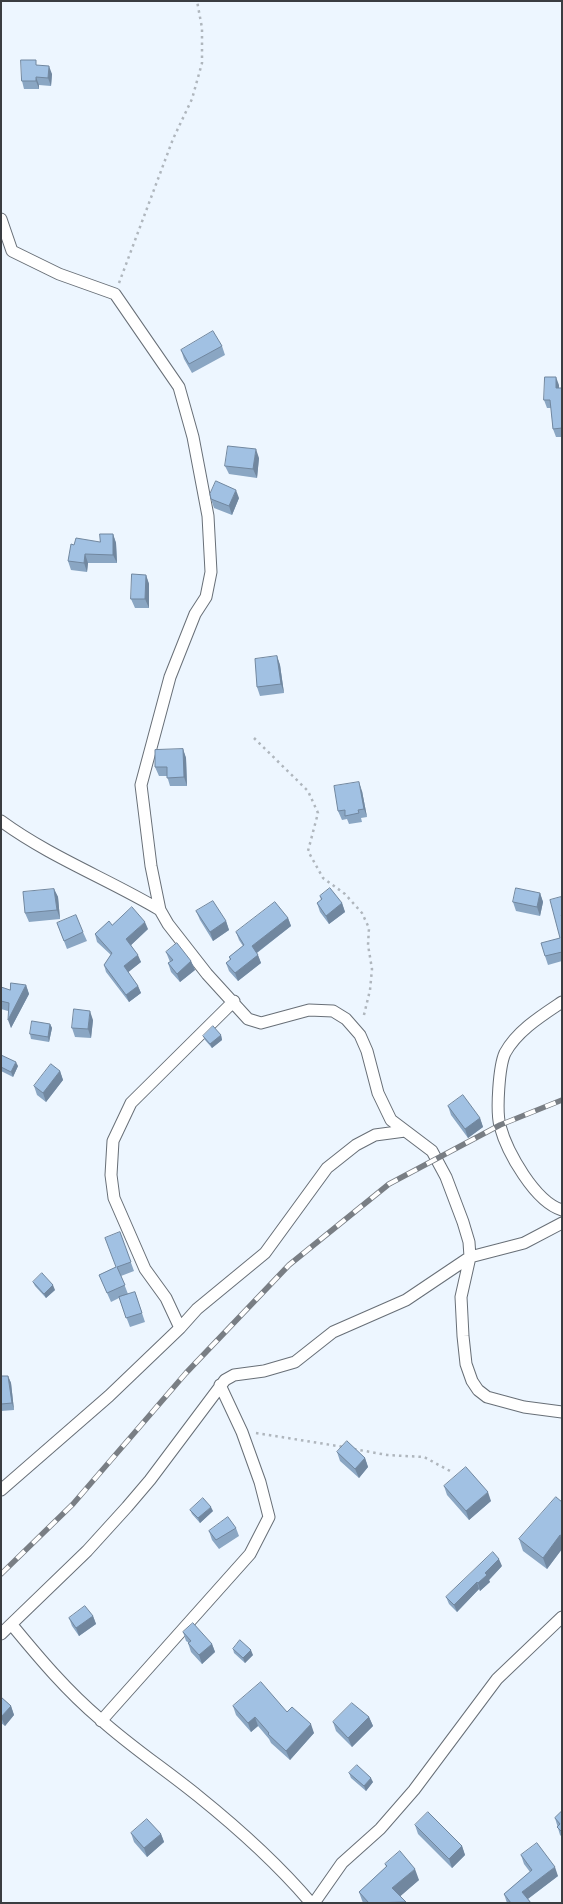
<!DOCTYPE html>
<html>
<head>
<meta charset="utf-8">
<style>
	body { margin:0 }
	#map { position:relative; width:563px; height:1904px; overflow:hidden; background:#edf6ff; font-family:Quicksand,sans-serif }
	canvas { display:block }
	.frame { position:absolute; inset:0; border:2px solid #3a3d41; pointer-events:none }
</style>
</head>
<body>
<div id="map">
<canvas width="563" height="1904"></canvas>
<div class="frame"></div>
</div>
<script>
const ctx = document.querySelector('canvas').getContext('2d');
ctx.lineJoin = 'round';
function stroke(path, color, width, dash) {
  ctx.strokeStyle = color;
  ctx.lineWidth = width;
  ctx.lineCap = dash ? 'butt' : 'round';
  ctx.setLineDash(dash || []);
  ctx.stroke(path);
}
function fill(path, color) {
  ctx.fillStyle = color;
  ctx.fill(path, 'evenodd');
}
const path = new Path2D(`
	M119 283 173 139 192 99 202 63V28L197 1
	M254 738 308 791 318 813 308 851 323 878 345 894 362 913 369 928 368 945 372 969 370 990 363 1019
	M256 1433 344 1447
	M354 1449 387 1455 424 1457 450 1471`);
const minor = new Path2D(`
	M1 219 12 251 59 274 115 294 179 387 193 437 208 516 211 572 206 597 195 614 170 677 141 785 151 866 160 910 168 924 207 974 248 1019 261 1023 309 1010 333 1011 346 1019 360 1035 367 1051 378 1093 391 1120 432 1151 446 1177 463 1222 469 1242 470 1257 461 1297 463 1336 466 1364 472 1381 478 1390 487 1397 524 1407 562 1412
	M1 821C50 857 108 879 160 910
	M562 1002C541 1016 517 1031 505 1053 499 1066 496 1111 500 1126 507 1152 535 1202 562 1210
	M180 1328 166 1298 145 1269 114 1198 111 1175 113 1141 131 1103 234 1001
	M1 1490 109 1396 180 1328 197 1309 265 1253 327 1168 356 1145 375 1135 405 1131
	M12 1625C40 1659 67 1691 100 1719 131 1747 166 1770 198 1796 239 1829 277 1863 311 1903
	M1 1634 87 1551 127 1507 150 1480 225 1380 234 1375 264 1371 295 1362 333 1332 406 1300 470 1257 524 1243 562 1223
	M101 1721 250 1554 269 1517 260 1482 242 1432 220 1385
	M314 1903 342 1863 380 1829 414 1790 497 1679 562 1617`);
const rail = new Path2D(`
	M1 1574 73 1504 186 1373 289 1265 389 1184 500 1125 562 1100`);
const wall = new Path2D(`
	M37 65 52 74 51 86 39 85V89H24L22 81Z
	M222 346 225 355 192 373 184 359 181 350Z
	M559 385V388H562V437H556L553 429 551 408H547L544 400Z
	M259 458 257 478 229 474 225 466Z
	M239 498 232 515 214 508 211 499Z
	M113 534 116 543 117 563H88L87 572 71 570 68 561 74 545 100 542Z
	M146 575 149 584V608H135L131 599Z
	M277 656 280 665 284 693 260 696 257 687Z
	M183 749 186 758 187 786H170L167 776H159L155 767Z
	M362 791 367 817 361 818 362 822 349 824 347 819 342 820 338 811Z
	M54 889 58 897 60 919 29 922 25 913Z
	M540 893 543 902 540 916 516 911 513 902Z
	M320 896 342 903 345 912 329 924 320 912 317 903 321 900Z
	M562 899V961L548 965 545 956 560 938Z
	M196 911 226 921 229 930 213 941 200 920Z
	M288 918 291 926 257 953 261 963 238 981 229 971 226 963 230 960 229 957 243 946 239 940 236 932Z
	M57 923 83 932 87 941 67 949Z
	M112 925 148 929 131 945 141 962 128 972 138 986 141 993 129 1002 106 972 104 965 111 955 97 942 95 934Z
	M166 952 191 961 195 970 180 982 171 972 168 963 170 962Z
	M26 985 29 994 11 1028 8 1011 1 1009V987L10 990Z
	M93 1020 91 1038 75 1037 72 1028Z
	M50 1024 52 1028 49 1042 31 1039 30 1034Z
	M221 1035 222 1040 212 1048 205 1040 203 1036Z
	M1 1055 18 1066 13 1077 1 1071Z
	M60 1071 63 1080 46 1102 37 1095 34 1086Z
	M448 1106 480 1118 483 1127 468 1138 451 1115Z
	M120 1232 134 1271 121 1276 128 1294 135 1292 145 1322 130 1327 119 1298 111 1302 99 1275 116 1267Z
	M33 1282 55 1290 46 1298 35 1286Z
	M1 1376H8L11 1383 14 1410 1 1411Z
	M337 1452 365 1458 368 1467 359 1478 340 1461Z
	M444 1486 491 1501 469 1520 447 1495Z
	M562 1502V1549L547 1569 523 1551 519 1539Z
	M190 1510 213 1511 200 1523 192 1514Z
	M236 1528 239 1536 219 1549 212 1540 209 1531Z
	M502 1566 489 1580 490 1582 480 1591 479 1589 457 1612 449 1604 446 1597Z
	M93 1616 96 1624 79 1636 72 1626 69 1618Z
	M183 1632 212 1644 215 1652 202 1664 191 1652 188 1643H189L186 1641Z
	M233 1649 253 1655 245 1663 234 1653Z
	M1 1697 11 1706 14 1715 5 1726 1 1723Z
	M233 1706 287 1712 314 1733 290 1760 271 1743 269 1739 258 1726 251 1732 236 1715Z
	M369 1717 373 1726 352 1747 336 1731 333 1722Z
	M349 1773 373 1782 366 1791 351 1778Z
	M562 1811V1837L560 1835 555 1818Z
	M415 1825 462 1846 465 1855 452 1868 418 1834Z
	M131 1833 161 1834 164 1842 147 1857 134 1842Z
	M521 1855 558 1876 528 1899 531 1903H507L504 1894 530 1872 524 1864Z
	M385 1864 419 1880 400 1896 406 1903H363L359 1892 386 1867Z`);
const shadedWall = new Path2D(`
	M49 66 52 74 51 86 48 78Z
	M36 77 39 85V89L36 81Z
	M556 377 559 385V396L556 388Z
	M256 449 259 458 257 478 253 469Z
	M236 490 239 498 232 515 229 506Z
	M113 534 116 543 117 563 113 555Z
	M85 554 88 563 87 572 84 563Z
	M146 575 149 584V608L145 599Z
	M277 656 280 665 284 693 281 684Z
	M183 749 186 758 187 786 184 777Z
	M359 782 362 791 367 817 364 809Z
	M54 889 58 897 60 919 57 910Z
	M540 893 543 902 540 916 537 907Z
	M342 903 345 912 329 924 326 916Z
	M288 918 291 926 255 954 252 946Z
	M226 921 229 930 213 941 210 932Z
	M145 922 148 929 129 947 126 939Z
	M138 955 141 962 126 974 124 966Z
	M258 955 261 963 238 981 235 973Z
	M191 961 195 970 180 982 177 974Z
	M26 985 29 994 11 1028 8 1020Z
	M138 986 141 993 129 1002 126 995Z
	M90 1011 93 1020 91 1038 88 1029Z
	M50 1024 52 1028 49 1042 48 1037Z
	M221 1035 222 1040 212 1048 210 1044Z
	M16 1062 18 1066 13 1077 11 1072Z
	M60 1071 63 1080 46 1102 43 1093Z
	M480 1118 483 1127 468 1138 465 1129Z
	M53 1285 55 1290 46 1298 44 1294Z
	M8 1376 11 1383 14 1410 12 1403Z
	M365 1458 368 1467 359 1478 355 1469Z
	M488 1492 491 1501 469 1520 466 1511Z
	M211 1507 213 1511 200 1523 198 1518Z
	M560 1535 562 1539V1549L547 1569 543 1558Z
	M499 1559 502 1566 489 1580 490 1582 480 1591 478 1583 485 1573Z
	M477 1582 479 1589 457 1612 454 1605Z
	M93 1616 96 1624 79 1636 76 1628Z
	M212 1644 215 1652 202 1664 199 1655Z
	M251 1650 253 1655 245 1663 243 1658Z
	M11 1706 14 1715 5 1726 1 1717Z
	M255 1717 258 1726 251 1732 248 1723Z
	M369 1717 373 1726 352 1747 348 1738Z
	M311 1724 314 1733 290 1760 286 1751Z
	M371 1778 373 1782 366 1791 364 1786Z
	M161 1834 164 1842 147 1857 144 1848Z
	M462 1846 465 1855 452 1868 449 1859Z
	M555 1867 558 1876 525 1901 522 1892Z
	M415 1869 419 1880 396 1900 392 1888Z`);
const building = new Path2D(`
	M21 60H36V65L49 66 48 78 36 77V81H22Z
	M213 331 222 346 189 364 181 350Z
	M545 377H556V388H562V428L553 429 550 400H544Z
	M228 446 256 449 253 469 225 466Z
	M216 481 236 490 229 506 211 499 210 494Z
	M100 534H113V555L85 554 84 563 68 561 71 544 74 545 76 538 100 542Z
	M132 574 146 575 145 599H131Z
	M277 656 281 684 257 687 255 659Z
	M183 749 184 777 167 778V767H155V750Z
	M359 782 364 809 358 810 359 813 345 816V810L338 811 334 786Z
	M330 888 342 903 326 916 317 903 322 899 320 896Z
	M516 888 540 893 537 907 513 902Z
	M54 889 57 910 25 913 23 892Z
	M561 897 562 899V915H561L562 917V952L545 956 541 943 560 938 550 900Z
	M213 901 226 921 210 932 196 911Z
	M275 902 288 918 252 946 258 955 235 973 226 963 231 959 229 957 244 945 236 932Z
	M132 907 145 922 126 939 138 955 124 966 138 986 126 995 104 965 112 953 95 934 109 921 112 925Z
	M76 915 83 932 64 941 57 923Z
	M177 943 191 961 177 974 168 963 173 960 166 952Z
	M11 983 26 985 8 1020 9 1003 1 1001V987L10 990Z
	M74 1009 90 1011 88 1029 72 1028Z
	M32 1021 50 1024 48 1037 30 1034Z
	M213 1026 221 1035 210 1044 203 1036Z
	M1 1055 16 1062 11 1072 1 1067Z
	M51 1064 60 1071 43 1093 34 1086Z
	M463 1095 480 1118 465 1129 448 1106Z
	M120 1232 131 1262 117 1267 125 1285 107 1293 99 1275 116 1267 105 1238Z
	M42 1273 53 1285 44 1294 33 1282Z
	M135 1292 142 1313 126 1318 119 1297Z
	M1 1376H8L12 1403 1 1404Z
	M347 1441 365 1458 355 1469 337 1452Z
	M466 1467 488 1492 466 1511 444 1486Z
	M556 1497 562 1502V1536L560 1535 543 1558 519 1539Z
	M203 1498 211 1507 198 1518 190 1510Z
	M228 1517 236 1528 216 1540 209 1531Z
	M493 1552 499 1559 485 1573 487 1575 478 1583 477 1582 454 1605 446 1597Z
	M85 1606 93 1616 76 1628 69 1618Z
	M193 1623 212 1644 199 1655 188 1643 191 1641 183 1632Z
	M240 1640 251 1650 243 1658 233 1649Z
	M261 1682 287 1712 292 1707 311 1724 286 1751 268 1734 269 1733 255 1717 248 1723 233 1706Z
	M1 1697 11 1706 1 1717Z
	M352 1703 369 1717 348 1738 333 1722Z
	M357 1765 371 1778 364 1786 349 1773Z
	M562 1811V1832L557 1827 560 1824 555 1818Z
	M428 1812 462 1846 449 1859 415 1825Z
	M147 1819 161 1834 144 1848 131 1833Z
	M537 1843 555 1867 522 1892 531 1903H511L504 1894 532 1870 521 1855Z
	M400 1851 415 1869 392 1888 406 1902 369 1903 359 1892 387 1866 385 1864Z`);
stroke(minor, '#686f77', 13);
stroke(path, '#afb6bd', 2.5, [2.5, 4]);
stroke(minor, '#fff', 11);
stroke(rail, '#797e84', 5.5);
stroke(rail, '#fff', 4, [11]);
fill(wall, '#8aa6c3');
fill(shadedWall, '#71879f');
fill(building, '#a1c1e3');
stroke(building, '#71879f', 1);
</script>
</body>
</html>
